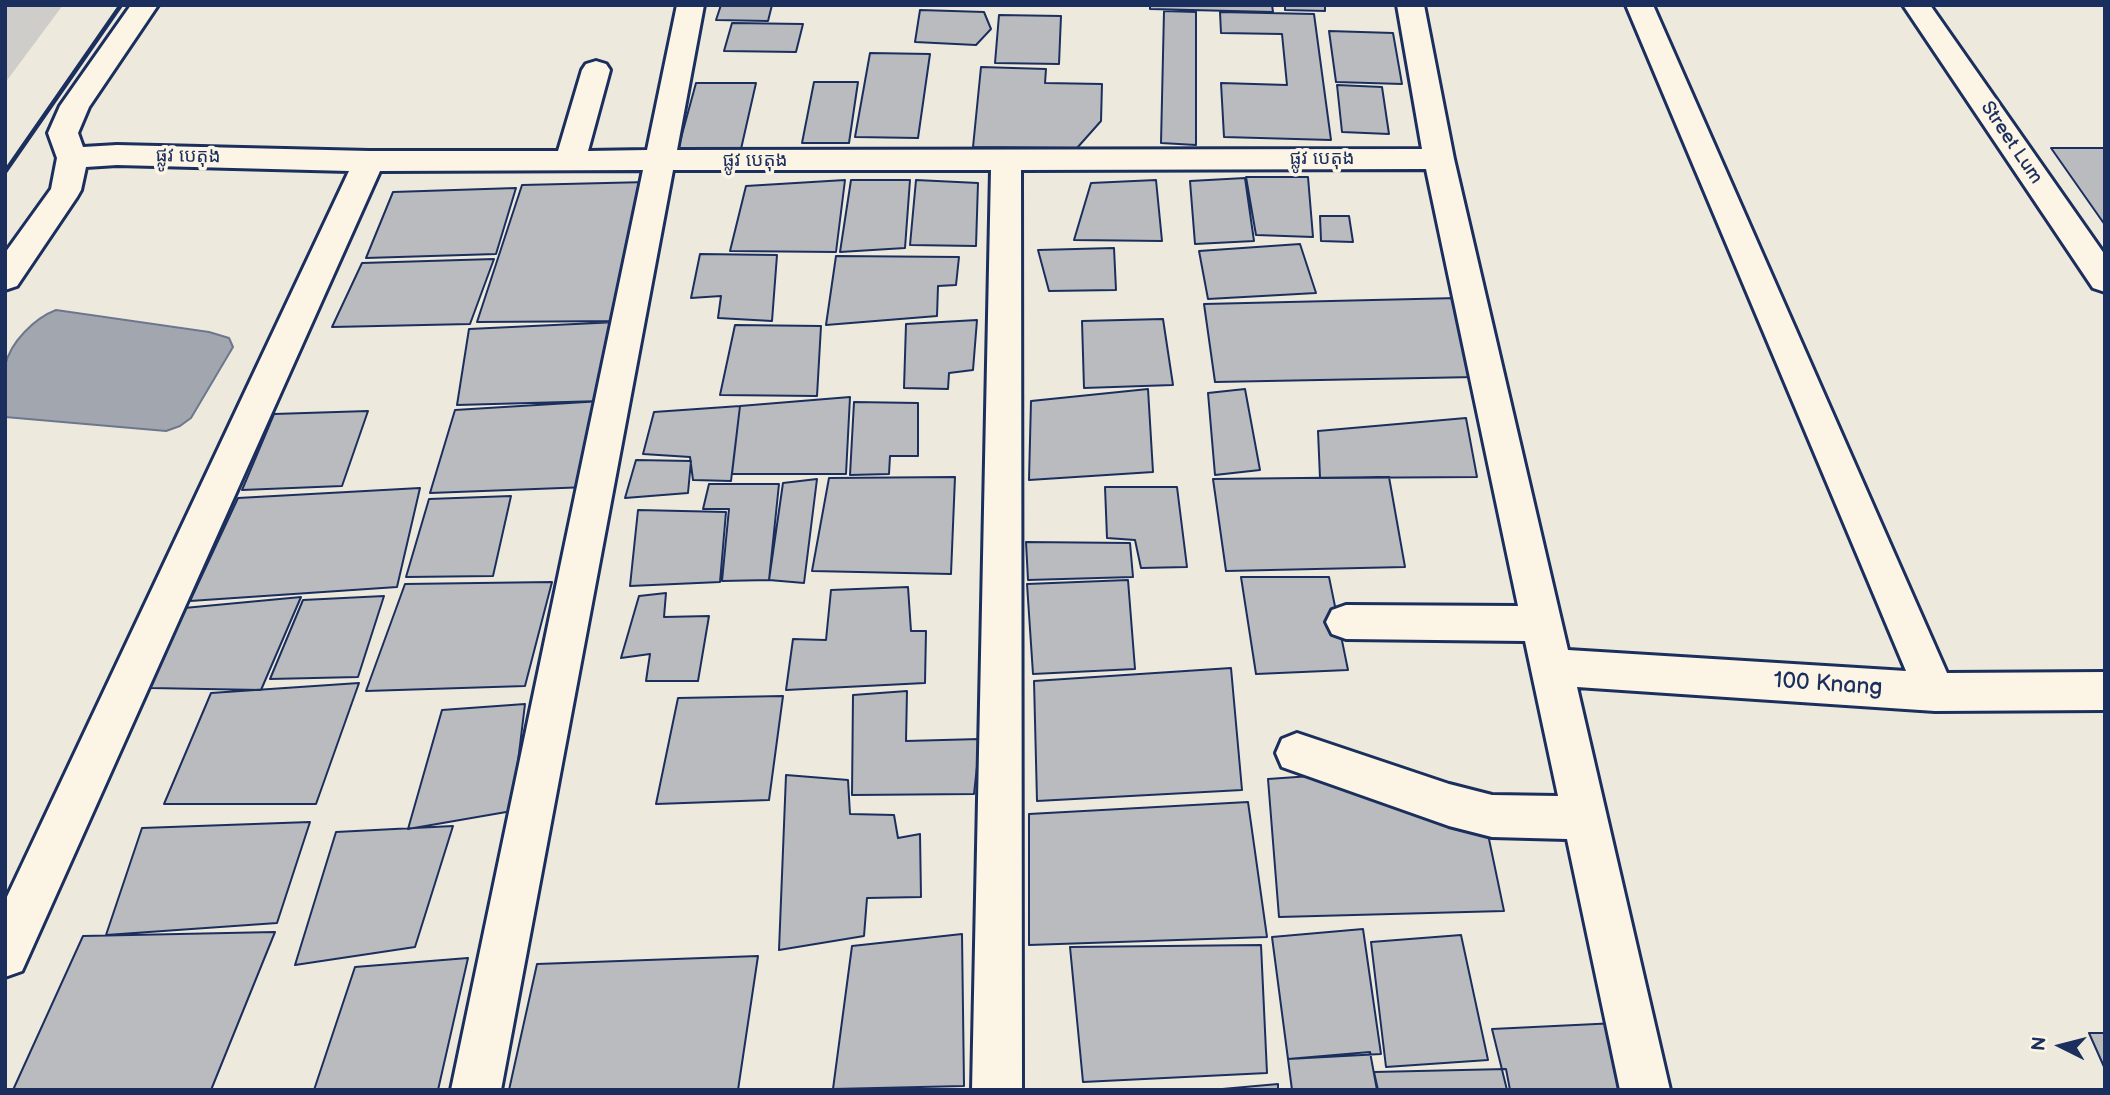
<!DOCTYPE html>
<html>
<head>
<meta charset="utf-8">
<style>
	body { margin:0 }
	#map { position:relative; width:2110px; height:1095px; overflow:hidden; background:#eee9dd; font-family:"Balsamiq Sans",sans-serif }
	canvas { display:block }
	.frame { position:absolute; inset:0; border:7px solid #1b2f5e; pointer-events:none }
	.north { position:absolute; left:2026px; top:1011px; width:70px; height:70px; -webkit-text-stroke:5px #fcf5e5; paint-order:stroke; rotate:276deg; font-size:19px; font-weight:700; line-height:28px; text-align:center; color:#1b2f5e }
	.north::after { content:''; display:block; margin:auto; width:24px; height:32px; background:#1b2f5e; clip-path:polygon(50% 0,100% 100%,50% 72%,0 100%) }
</style>
</head>
<body>
<div id="map">
<canvas width="2110" height="1095"></canvas>
<div class="frame"></div>
<div class="north">N</div>
</div>
<script>
const ctx = document.querySelector('canvas').getContext('2d');
ctx.lineJoin = 'round';
function fill(path, color) {
  ctx.fillStyle = color;
  ctx.fill(path, 'evenodd');
}
function stroke(path, color, width, dash) {
  ctx.strokeStyle = color;
  ctx.lineWidth = width;
  ctx.lineCap = dash ? 'butt' : 'round';
  ctx.setLineDash(dash || []);
  ctx.stroke(path);
}
function write(font, color, halo, rows, align = 'center') {
  ctx.font = font + ' "Balsamiq Sans","Noto Sans Khmer",sans-serif';
  ctx.lineWidth = 7;
  ctx.setLineDash([]);
  ctx.textBaseline = 'middle';
  ctx.strokeStyle = halo;
  ctx.fillStyle = color;
  for (const [text, x, y, turn = 0] of rows) {
    ctx.save();
    ctx.translate(x, y);
    ctx.rotate((+turn || 0) * Math.PI / 180);
    ctx.textAlign = isNaN(turn) ? turn : align;
    if (halo) ctx.strokeText(text, 0, 0);
    ctx.fillText(text, 0, 0);
    ctx.restore();
  }
}
const green = new Path2D(`
	M5 5H63L5 83Z`);
const water = new Path2D(`
	M56 310 209 332 229 338 233 347 191 418 180 426 166 431 5 417C5 401 2 381 5 366 10 342 35 318 56 310Z`);
const building = new Path2D(`
	M721 5H772L768 21 716 20Z
	M1150 5H1272L1273 12 1150 9Z
	M1285 5H1325V11L1285 10Z
	M920 10 984 12 991 29 976 45 915 42Z
	M1164 11 1196 12V145L1161 143Z
	M1220 12 1314 14 1331 140 1224 137 1221 83 1287 85 1282 34 1221 33Z
	M999 15 1061 16 1059 64 995 63Z
	M732 23 803 24 796 52 724 51Z
	M1329 31 1393 33 1402 84 1336 82Z
	M870 53 930 54 918 138 855 137Z
	M981 67 1046 69 1045 83 1102 84 1101 121 1077 148 973 147Z
	M814 82H858L849 143H802Z
	M696 83H756L741 149H678Z
	M1337 85 1382 87 1389 134 1342 132Z
	M2051 148H2105V225Z
	M1246 177H1308L1313 237 1256 235Z
	M1245 178 1254 241 1195 244 1190 181Z
	M845 180 836 252 730 251 746 186Z
	M851 180H910L905 248 840 252Z
	M916 180 978 183 976 246 910 245Z
	M1156 180 1162 241 1074 240 1091 183Z
	M648 182 624 321 477 322 522 185Z
	M516 188 496 254 366 258 393 192Z
	M1320 216H1349L1353 242 1321 241Z
	M1300 244 1316 293 1208 299 1199 251Z
	M1114 248 1116 290 1049 291 1038 250Z
	M700 254 777 255 772 321 718 318 721 296 691 298Z
	M836 256 959 257 956 285 938 286 937 316 826 325Z
	M494 259 470 324 332 327 362 263Z
	M1458 298 1476 377 1215 382 1204 304Z
	M1163 319 1173 385 1084 388 1082 321Z
	M977 320 973 370 949 373 948 389 904 388 906 324Z
	M618 322 602 401 457 405 469 329Z
	M735 325 821 326 817 396 720 395Z
	M1148 389 1153 472 1029 480 1031 401Z
	M1245 389 1260 470 1215 475 1208 393Z
	M850 397 846 474H732L740 406Z
	M602 401 588 487 430 493 455 410Z
	M854 402 918 403V456H890L889 474 850 475Z
	M740 406 731 481 693 480 690 457 643 454 654 412Z
	M368 411 342 486 242 490 274 414Z
	M1466 418 1477 477 1320 478 1318 431Z
	M636 460 691 461 688 493 625 498Z
	M955 477 951 574 812 571 829 478Z
	M1389 477 1405 567 1226 571 1213 479Z
	M817 479 804 583 769 580 783 483Z
	M709 484H779L769 580 722 581 729 509H703Z
	M1105 487H1177L1187 567 1141 568 1135 540 1107 538Z
	M420 488 397 587 190 601 238 498Z
	M511 496 493 576 406 577 429 499Z
	M638 510 726 512 720 582 630 586Z
	M1026 542 1130 543 1133 577 1028 580Z
	M1241 577H1329L1348 670 1256 674Z
	M1128 580 1135 669 1033 674 1027 584Z
	M552 582 525 686 366 691 405 584Z
	M908 587 911 631H926L925 683 786 690 793 639 826 640 831 590Z
	M666 593 664 617 709 616 698 681H646L650 654 621 658 639 596Z
	M384 596 358 677 270 679 303 600Z
	M301 597 261 690 150 688 184 608Z
	M1231 668 1242 790 1037 801 1034 681Z
	M359 683 316 804H164L211 693Z
	M907 691 906 741 980 739 974 794 852 795 853 695Z
	M783 696 769 800 656 804 678 698Z
	M525 704 512 811 408 829 442 710Z
	M1340 774 1485 820 1504 911 1279 917 1268 779Z
	M786 775 848 780 850 814 894 815 898 838 920 834 921 897 867 898 864 936 779 950Z
	M1248 802 1267 937 1029 945V814Z
	M310 822 277 923 106 935 142 828Z
	M453 826 415 947 295 965 336 832Z
	M1363 929 1381 1054 1288 1059 1272 937Z
	M275 932 211 1090H13L83 936Z
	M962 934 964 1086 833 1089 852 946Z
	M1461 935 1488 1060 1386 1067 1371 942Z
	M1261 945 1267 1073 1083 1082 1070 947Z
	M758 956 738 1090H509L537 964Z
	M468 958 438 1090H314L355 967Z
	M1617 1023 1634 1090H1507L1492 1029Z
	M2089 1033H2105V1069Z
	M1370 1052 1377 1090H1292L1288 1059Z
	M1506 1069 1510 1090H1378L1374 1072Z
	M1278 1084V1090H1211Z`);
const minor = new Path2D(`
	M131 5H158L89 107 78 133 83 147 117 145 369 151H558L582 70 586 64 596 61 606 64 610 70 588 151 647 150 677 5H704L677 150 1422 149 1397 5H1424L1454 159 1568 650 1906 671 1626 5H1653L1947 673 2105 672V710L1935 711 1577 687 1670 1090H1620L1567 839 1492 837 1449 826 1282 767 1276 753 1282 739 1297 733 1449 784 1492 795 1558 796 1525 641 1346 639 1332 634 1326 622 1332 610 1346 605 1518 606 1426 169 1021 170 1022 1090H972L991 170H673L501 1090H451L643 170 380 171 22 971 5 977V901L349 171 117 165 86 167 81 190 77 197 17 286 5 290V253L51 189 57 158 48 133 60 106Z
	M1903 5H1930L2105 255V292L2093 288Z`);
const rail = new Path2D(`
	M5 172 121 5`);
const farStreetnames = [
	["Street Lum",2011,143,56],
	["ផ្លូវ បេតុង",188,157,1],
	["ផ្លូវ បេតុង",1322,159],
	["ផ្លូវ បេតុង",755,161]
];
const streetNames = [
	["100 Knang",1828,685,4]
];
fill(green, '#cfcdca');
fill(water, '#a2a7af');
stroke(water, '#6c778f', 2);
fill(building, '#babbbe');
stroke(building, '#1b2f5e', 2);
stroke(minor, '#1b2f5e', 6);
fill(minor, '#fcf5e5');
stroke(rail, '#1b2f5e', 4.5);
write('19px', '#1b2f5e', '#fcf5e5', farStreetnames);
write('23px', '#1b2f5e', '#fcf5e5', streetNames);
</script>
</body>
</html>
